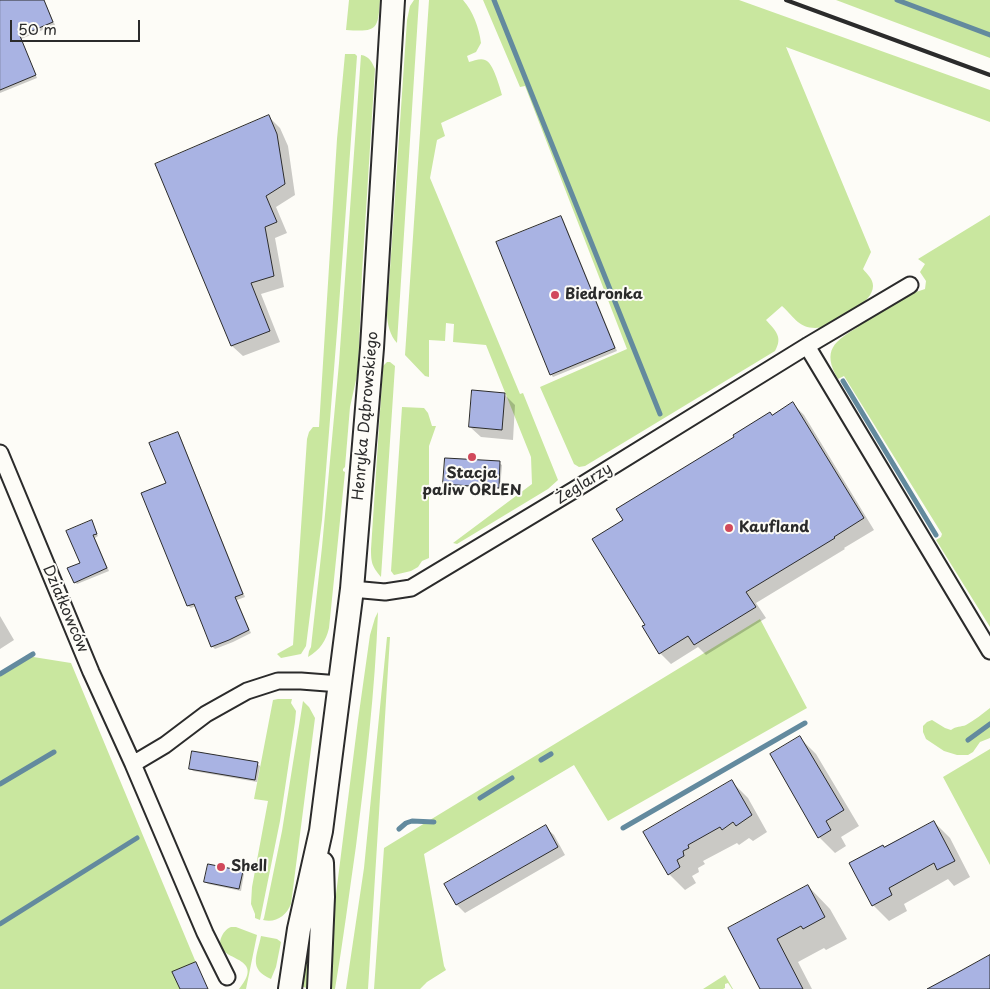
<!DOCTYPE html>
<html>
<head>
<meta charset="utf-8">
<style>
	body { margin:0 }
	#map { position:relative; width:990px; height:989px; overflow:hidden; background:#fdfcf7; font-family:"Playpen Sans",sans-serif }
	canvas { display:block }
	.scale { position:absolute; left:10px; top:20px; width:130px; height:22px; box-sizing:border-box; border:2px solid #2b2b2b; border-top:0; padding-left:6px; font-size:15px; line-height:18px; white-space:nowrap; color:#2b2b2b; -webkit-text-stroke:4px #fdfcf7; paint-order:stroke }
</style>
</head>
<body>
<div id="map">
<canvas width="990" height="989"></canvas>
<div class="scale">50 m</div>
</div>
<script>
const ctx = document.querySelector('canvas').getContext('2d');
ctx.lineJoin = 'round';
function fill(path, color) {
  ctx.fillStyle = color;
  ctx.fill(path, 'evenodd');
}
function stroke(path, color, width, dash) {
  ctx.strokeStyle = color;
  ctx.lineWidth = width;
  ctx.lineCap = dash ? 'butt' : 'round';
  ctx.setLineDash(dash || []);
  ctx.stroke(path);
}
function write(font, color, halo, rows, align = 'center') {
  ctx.font = font + ' "Playpen Sans",sans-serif';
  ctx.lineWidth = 4;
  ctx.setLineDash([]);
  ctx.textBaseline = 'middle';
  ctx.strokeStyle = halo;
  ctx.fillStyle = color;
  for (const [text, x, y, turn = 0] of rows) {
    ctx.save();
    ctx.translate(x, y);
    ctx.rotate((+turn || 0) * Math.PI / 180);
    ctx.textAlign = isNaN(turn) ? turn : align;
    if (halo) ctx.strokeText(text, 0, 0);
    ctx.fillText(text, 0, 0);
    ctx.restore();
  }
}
const green = new Path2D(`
	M349 0H380C378 30 377 32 346 30Z
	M414 0H419L397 343C390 336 387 323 387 314L407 20 410 6Z
	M429 0H463C473 11 479 28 481 43L476 52 467 56 469 62C474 61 480 58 485 60 493 62 500 88 502 95L441 123 445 136 437 140 430 178 520 394 523 393 558 480 548 489 457 544 453 543 532 484 531 457 486 345 453 342 454 324 446 323 445 341 429 340V377L425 376 405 355Z
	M483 0H739L990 90V122L786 47 871 252 863 269C867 274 873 279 873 286 873 303 839 319 825 327 800 331 798 321 782 306L766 320C776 331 783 337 775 351L585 466 579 467 574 464 540 387 627 349 525 86 520 87Z
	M836 0H990V58Z
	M345 54H355L357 56 338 319 322 520 306 646 301 654 281 658 277 654 293 645 307 439 309 432 313 427H319L337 139Z
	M361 55C369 56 372 62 375 69L362 273 358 371 350 407 345 467 343 469V471L345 472 329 628C326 641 320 650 308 657L309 651 311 647 322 547 339 363Z
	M990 215V627L936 540 941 537 942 534 844 376 838 379C821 350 835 341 858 327L856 323 906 294H910L925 289 926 281 920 272 925 264 918 259Z
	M387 362H390L395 366 381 577C372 566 371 563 371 549L383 366Z
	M402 407 424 408 428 413 432 426H436L429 446V558L422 561 418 567 411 571 394 575 391 571Z
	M378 612C375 690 366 768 356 846 349 894 343 942 335 989H324L358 720 370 635 375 618Z
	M760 619 807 708 608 821 574 765 424 854 444 966 446 970 427 982 420 989H374L384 848Z
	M387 637H390L368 989H346L364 868Z
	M27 656 71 663 207 989H0V672Z
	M278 699H292L291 703 296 711 295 722 280 821 260 920 255 918V914L251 904 252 887 268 801 254 799 273 700Z
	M303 701 309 707 315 718 291 904C286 916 276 923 263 920L264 918 282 831Z
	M990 708V738L980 742 973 752 968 755H957L944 751 926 739 923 732V726L927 722 932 720 945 728 951 730C956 726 961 727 966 725 975 720 982 714 990 708Z
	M990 749V865L943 777Z
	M231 927H236L257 935 246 989H239C269 953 212 963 221 938 223 933 226 929 231 927Z
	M261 936 277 939 281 942 276 967 271 979C248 969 257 956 261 936Z
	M303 954 314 955 310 989 300 986Z
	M725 975 733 989H732L728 983 725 984V988L723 989H703Z`);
const shadow = new Path2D(`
	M0 0H44L55 25 21 39 37 78 0 93Z
	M269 117 280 128 288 146 295 195 276 207 287 233 275 238 284 287 261 294 280 342 243 356 232 346Z
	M560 217 563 219 617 351 553 377 551 374Z
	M504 394 515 405 513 440 481 437 470 427Z
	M793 404 804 415 874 530 844 548 845 549 756 603 766 618 706 655 698 647 671 664 660 653 646 625 624 520 773 416Z
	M177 433 180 436 245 597 237 600 251 633 233 642 215 649 212 646 196 606 191 608 188 606 168 484Z
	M499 463 502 465 500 489 446 486 444 484Z
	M91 521 93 524 98 536 95 538 109 571 77 584 75 582 81 563Z
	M0 616 14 640 0 649Z
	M800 738 816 754 859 826 841 837 846 846 835 853 819 837Z
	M257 764 260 766 257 782 193 771 191 769Z
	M732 782 748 798 767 832 753 841 749 838 739 845 737 843 703 861 705 864 698 868 699 872 692 876 696 883 685 890 669 874 645 832Z
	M934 822 950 838 970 877 954 886 948 879 904 904 907 911 889 921 873 905Z
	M545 827 554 835 565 855 465 913 457 905 445 885Z
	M242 872 244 874 241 891 208 884 205 882Z
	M808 886 830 909 847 939 826 950 824 948 798 962 812 989H761L729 929Z`);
const stream = new Path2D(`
	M494 0 660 414
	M897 0 990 35
	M843 381 936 535
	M0 674 33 654
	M968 740 990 724
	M541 760 551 754
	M0 784 54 752
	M480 798 512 778
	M623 828 805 723
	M399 829 406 823 412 821 434 822
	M0 924 137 838`);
const building = new Path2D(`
	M0 0H44L53 22 20 36 36 75 0 90Z
	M269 115 277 134 285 184 266 196 277 222 265 227 274 276 251 283 270 331 231 346 155 164Z
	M561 216 615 348 550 375 496 242Z
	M472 390 505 393 502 430 469 427Z
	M793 402 864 518 834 537 835 538 746 592 756 607 694 645 688 636 659 654 642 626 645 625 592 539 623 520 616 509 734 437 733 435 770 412 772 415Z
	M178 432 243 594 235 597 249 630 229 640 211 647 194 604 187 606 141 493 166 483 149 443Z
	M445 458 500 461 499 488 443 484Z
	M92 520 97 534 93 535 107 568 74 583 67 568 80 563 66 531Z
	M800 736 844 810 826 821 831 830 818 838 770 754Z
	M192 751 258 762 255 780 189 769Z
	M732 780 752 815 736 826 733 822 722 830 720 827 688 845 689 848 683 851 684 856 677 860 680 867 668 875 643 832Z
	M934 821 955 861 937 870 934 863 889 888 892 895 872 906 849 863 883 845 884 847Z
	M546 825 558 847 456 905 444 884Z
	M208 864 243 871 239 889 204 882Z
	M808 885 825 917 803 929 801 926 777 939 803 989H760L728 928Z
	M990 955V989H927L955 974Z
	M196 962 208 989H180L172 972Z`);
const minor = new Path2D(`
	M807 346 990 651
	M0 453 91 672 133 764 205 933 227 977
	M352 589 385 592 411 588 574 490 807 346 910 285
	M133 764 165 745 206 714 247 691 278 681H301L340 684`);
const secondary = new Path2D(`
	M290 989 299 929 321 831 352 589 372 348 393 0
	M319 989 323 897 322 863`);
const rail = new Path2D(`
	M786 0 990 75`);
const markers = [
	[555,295,5,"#d1495b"],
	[472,457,5,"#d1495b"],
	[729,528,5,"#d1495b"],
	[221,867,5,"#d1495b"]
];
const poiNames = [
	["Biedronka",565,295],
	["Stacja",472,474,"center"],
	["paliw ORLEN",472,491,"center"],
	["Kaufland",739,528],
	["Shell",231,867]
];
const streetNames = [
	["Henryka Dąbrowskiego",366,416,-85],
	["Żeglarzy",584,484,-32],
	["Działkowców",65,609,67]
];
fill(green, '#c9e79f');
fill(shadow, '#0003');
stroke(stream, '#638a9e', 5);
fill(building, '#a9b3e3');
stroke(building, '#2b2b2b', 1);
stroke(minor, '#2b2b2b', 19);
stroke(secondary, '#2b2b2b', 26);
stroke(minor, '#fdfcf7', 15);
stroke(secondary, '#fdfcf7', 22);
stroke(rail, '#2b2b2b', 4);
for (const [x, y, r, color] of markers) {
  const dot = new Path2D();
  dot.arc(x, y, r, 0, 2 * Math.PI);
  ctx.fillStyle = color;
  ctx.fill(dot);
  stroke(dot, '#fdfcf7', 2);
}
write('bold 15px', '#2b2b2b', '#fdfcf7', poiNames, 'left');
write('15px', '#2b2b2b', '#fdfcf7', streetNames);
</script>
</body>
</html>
